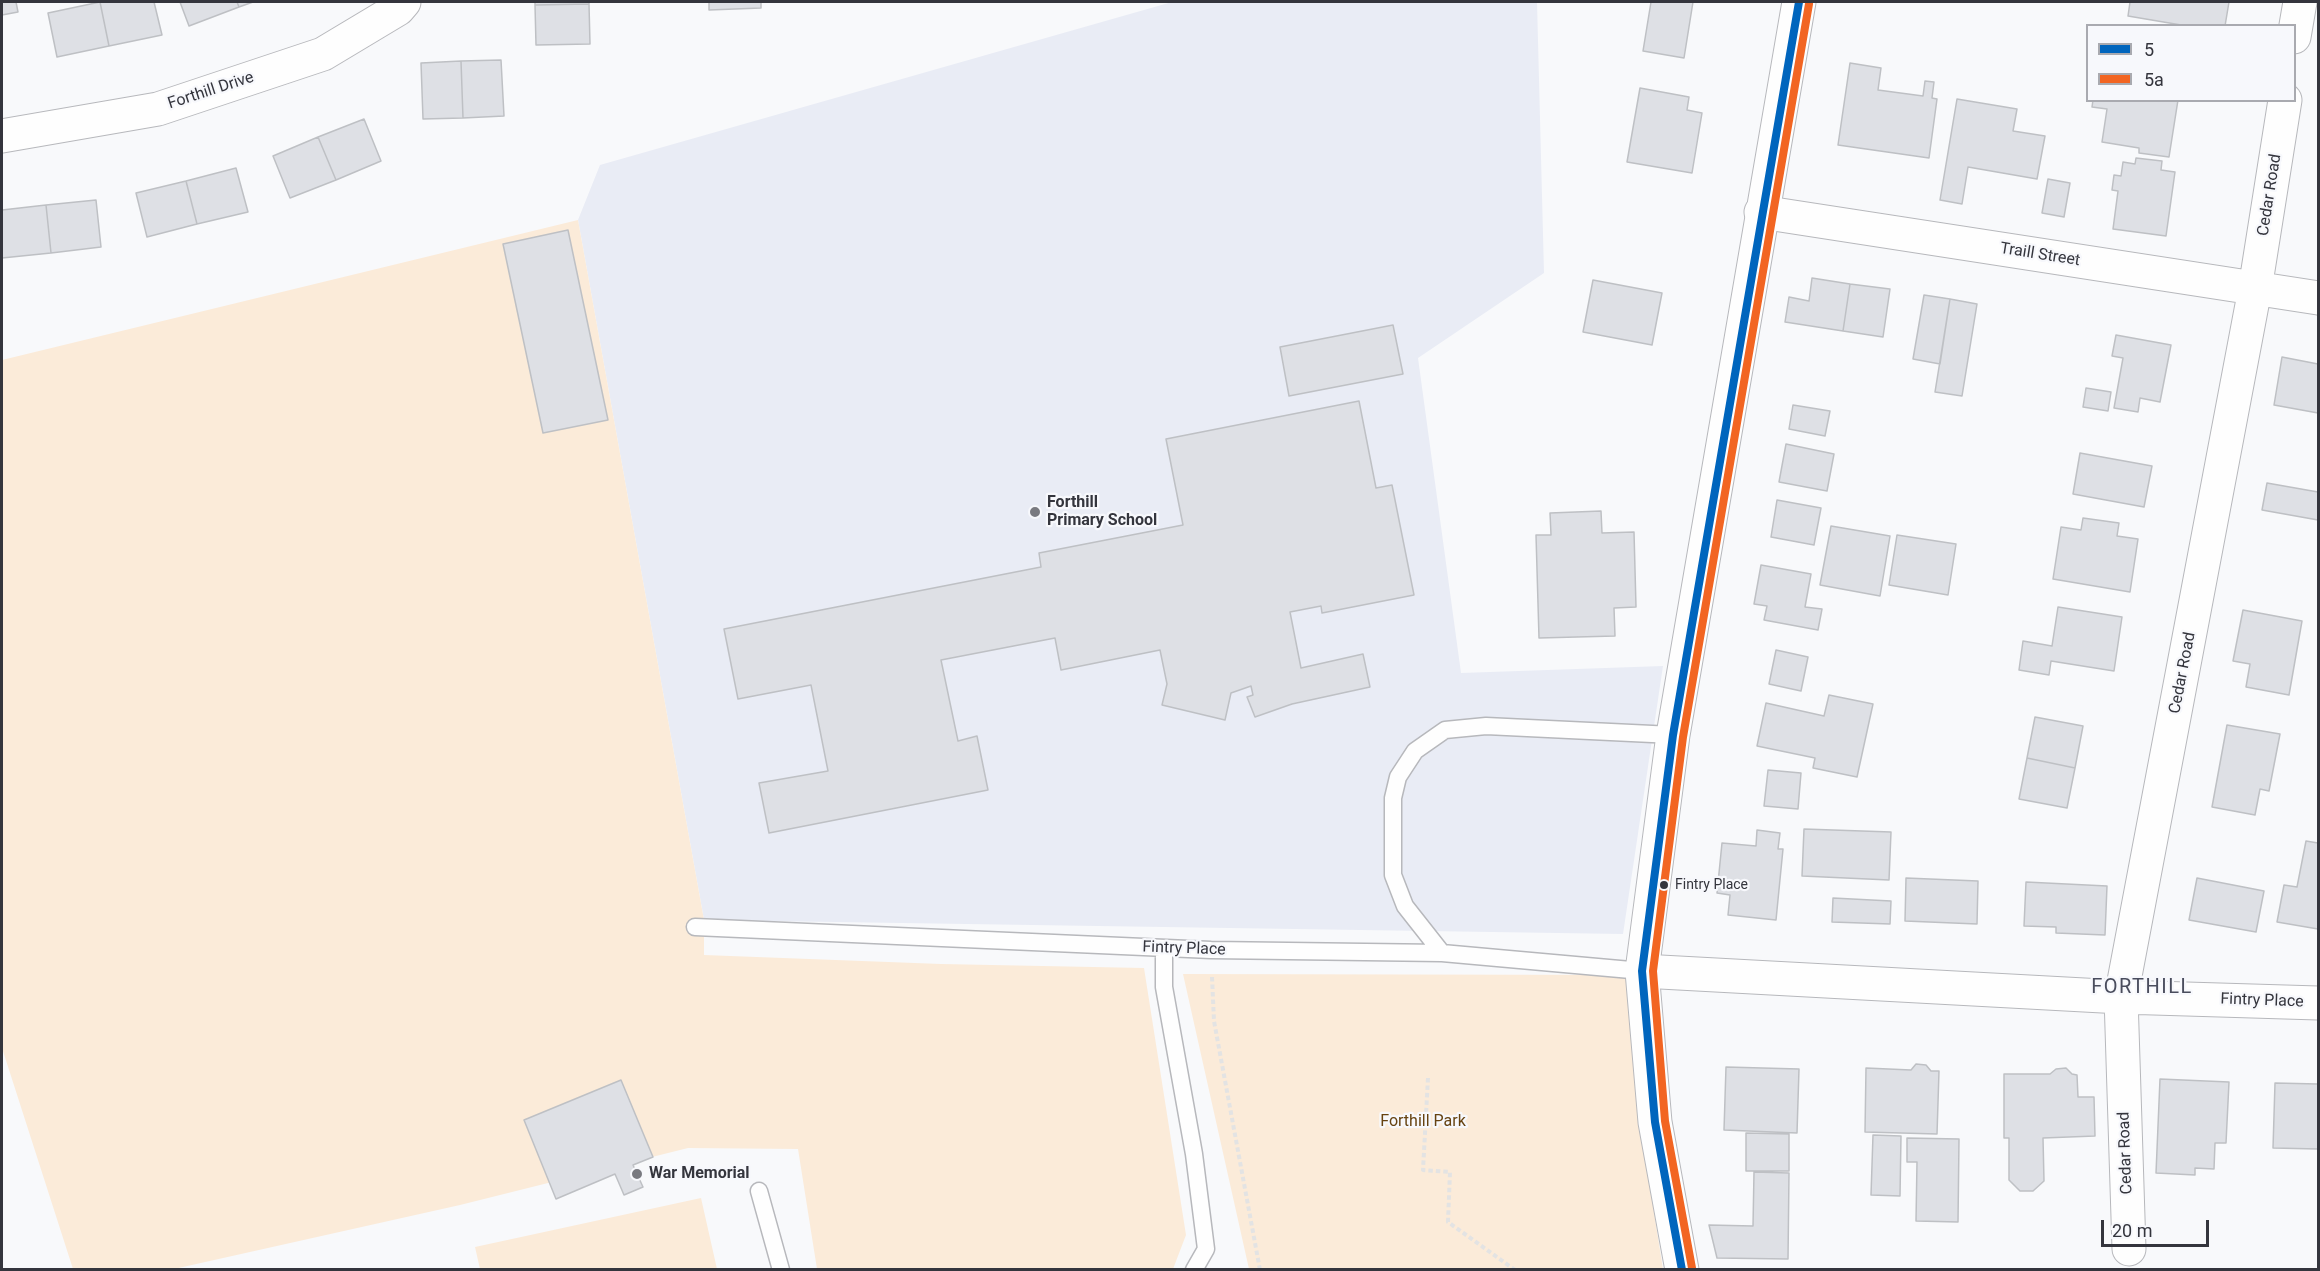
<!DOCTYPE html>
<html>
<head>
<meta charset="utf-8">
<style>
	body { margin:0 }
	#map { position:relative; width:2320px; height:1271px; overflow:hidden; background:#f8f9fb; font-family:Roboto,sans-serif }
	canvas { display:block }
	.frame { position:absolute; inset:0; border:3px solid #34353d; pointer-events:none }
	.legend { position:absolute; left:2086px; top:24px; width:210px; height:78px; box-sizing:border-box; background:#f7f8fc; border:2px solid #a9aab0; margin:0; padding:8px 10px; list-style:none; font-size:18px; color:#34353d }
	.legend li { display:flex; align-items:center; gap:12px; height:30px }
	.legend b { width:30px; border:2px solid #a9aab0 }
	.scale { position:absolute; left:2101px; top:1220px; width:108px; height:27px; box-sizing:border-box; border:3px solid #34353d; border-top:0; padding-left:8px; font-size:18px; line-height:21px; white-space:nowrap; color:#34353d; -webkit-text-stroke:4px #f7f8fc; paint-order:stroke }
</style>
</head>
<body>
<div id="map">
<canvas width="2320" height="1271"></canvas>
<div class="frame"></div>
<ul class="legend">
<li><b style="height:8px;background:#0065bd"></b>5</li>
<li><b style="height:8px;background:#f26522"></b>5a</li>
</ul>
<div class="scale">20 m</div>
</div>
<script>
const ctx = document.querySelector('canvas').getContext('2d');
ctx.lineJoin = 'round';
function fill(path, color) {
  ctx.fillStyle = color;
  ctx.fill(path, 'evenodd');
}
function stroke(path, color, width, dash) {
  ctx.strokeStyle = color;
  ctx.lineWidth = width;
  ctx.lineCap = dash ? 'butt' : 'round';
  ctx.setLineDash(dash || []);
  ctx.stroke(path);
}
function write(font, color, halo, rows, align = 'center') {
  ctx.font = font + ' Roboto,sans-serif';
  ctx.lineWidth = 4.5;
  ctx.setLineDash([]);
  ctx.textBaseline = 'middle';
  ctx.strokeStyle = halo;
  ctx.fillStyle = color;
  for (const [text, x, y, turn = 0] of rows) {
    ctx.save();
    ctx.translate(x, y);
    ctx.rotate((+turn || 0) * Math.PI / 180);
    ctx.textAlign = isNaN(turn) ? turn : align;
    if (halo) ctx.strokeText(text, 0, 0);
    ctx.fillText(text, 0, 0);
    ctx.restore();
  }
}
const built = new Path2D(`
	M1172 2H1537L1544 273 1418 358 1461 673 1663 666 1623 934 704 920 578 220 600 165Z`);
const green = new Path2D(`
	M578 220 704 920V955L941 964 1144 968 1186 1235 1173 1269H817L798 1149 688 1148 460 1205 174 1269H73L2 1048V360Z
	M1183 974 1632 975 1655 1219 1663 1269H1249Z
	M701 1198 717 1269H480L475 1247Z`);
const building = new Path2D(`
	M2 2H16L18 12 2 15Z
	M100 2 109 46 57 57 48 13Z
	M100 2H154L162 35 109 46Z
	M180 2H237L239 7 189 26Z
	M237 2H253L239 7Z
	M535 2H589V4L535 5Z
	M709 2H761V8L709 10Z
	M1651 2H1693L1684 58 1643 51Z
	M2130 2H2229L2225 26H2187L2128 16Z
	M589 4 590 44 536 45 535 5Z
	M501 60 504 116 463 118 461 61Z
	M461 61 463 118 423 119 421 63Z
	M1850 63 1881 68 1878 90 1923 96 1925 81 1934 82 1932 98 1937 99 1929 158 1838 145Z
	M1640 88 1689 97 1687 110 1702 113 1692 173 1627 162Z
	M1957 99 2017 109 2013 131 2045 136 2037 179 1968 167 1962 204 1940 200Z
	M2093 100H2178L2169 157 2139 153V148L2102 142 2107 109 2092 107Z
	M364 119 381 161 336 180 318 137Z
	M318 137 336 180 290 198 273 156Z
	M2136 158 2162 161 2161 170 2175 172 2166 236 2113 229 2118 191 2112 190 2114 175 2121 176 2123 162 2135 164Z
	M236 168 248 212 197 224 186 181Z
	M2048 179 2070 183 2064 217 2042 213Z
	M186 181 197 224 147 237 136 193Z
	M96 200 101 247 51 253 46 205Z
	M46 205 51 253 2 258V210Z
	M568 230 608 420 543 433 503 244Z
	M1812 278 1850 284 1843 331 1785 322 1789 297 1809 301Z
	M1593 280 1662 293 1652 345 1583 332Z
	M1850 284 1890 289 1883 337 1843 331Z
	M1924 295 1950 299 1940 364 1913 359Z
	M1950 299 1977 304 1962 396 1935 392Z
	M1393 325 1403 374 1289 396 1280 347Z
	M2116 335 2171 345 2160 402 2140 398 2138 412 2114 408 2123 358 2112 356Z
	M2282 357 2318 364V413L2274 405Z
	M2086 388 2111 392 2108 411 2083 407Z
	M1359 401 1376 488 1392 485 1414 595 1322 613 1321 606 1290 612 1301 668 1363 654 1370 687 1292 704 1255 717 1247 697 1253 695 1251 686 1231 693 1225 720 1162 705 1167 684 1160 650 1061 670 1055 638 941 660 958 741 977 736 988 790 769 833 759 783 828 771 811 685 738 699 724 629 1041 567 1039 553 1183 525 1166 439Z
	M1793 405 1830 411 1825 436 1789 429Z
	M1786 444 1834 454 1827 491 1779 482Z
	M2080 453 2152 466 2144 507 2073 494Z
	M2267 483 2318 492V520L2262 510Z
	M1777 500 1821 508 1814 545 1771 537Z
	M1601 511 1602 533 1634 532 1636 607 1614 608 1615 636 1539 638 1536 535H1551L1550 513Z
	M2083 518 2119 523 2117 536 2138 539 2130 592 2053 579 2061 527 2081 530Z
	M1831 526 1890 536 1880 596 1820 585Z
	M1897 535 1956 544 1948 595 1889 585Z
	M1761 565 1811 574 1805 607 1822 609 1818 630 1764 620 1767 606 1754 604Z
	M2058 607 2122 617 2114 671 2051 661 2049 675 2019 670 2023 641 2052 646Z
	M2243 610 2302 621 2289 695 2246 687 2250 664 2233 661Z
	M1776 650 1808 657 1801 691 1769 684Z
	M1829 695 1873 704 1857 777 1813 768 1815 758 1757 746 1766 703 1824 716Z
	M2035 717 2083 726 2075 768 2027 758Z
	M2227 725 2280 734 2269 791 2260 789 2255 815 2212 807Z
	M2027 758 2075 768 2067 808 2019 799Z
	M1768 770 1801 773 1798 809 1764 806Z
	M1804 829 1891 832 1889 880 1802 876Z
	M1757 830 1780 833 1778 849H1783L1776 920 1728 915 1730 895 1717 893 1722 843 1756 846Z
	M2306 841 2318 843V929L2277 922 2284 885 2297 887Z
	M1906 878 1978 881 1977 924 1905 921Z
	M2197 878 2264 891 2256 932 2189 920Z
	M2026 882 2107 886 2105 935 2056 933V927L2024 926Z
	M1833 898 1891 901 1890 924 1832 922Z
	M1916 1064 1926 1065 1931 1071H1939L1937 1134 1865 1132 1866 1068 1911 1070Z
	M1726 1067 1799 1069 1797 1133 1724 1130Z
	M2066 1068 2072 1074 2077 1075 2078 1097H2094L2095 1136 2043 1138 2044 1181 2033 1191H2020L2009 1180V1138H2004V1074H2050L2056 1069Z
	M2160 1079 2229 1082 2226 1143H2215L2214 1169 2195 1168V1175L2156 1173Z
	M621 1080 653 1157 633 1165 643 1187 624 1195 615 1174 556 1199 524 1120Z
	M2275 1083 2318 1084V1149L2273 1148Z
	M1746 1133 1789 1134V1171H1746Z
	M1873 1135 1901 1136 1900 1196 1871 1195Z
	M1907 1138 1959 1139 1958 1222 1916 1221 1917 1162H1907Z
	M1754 1172 1789 1173 1788 1259 1717 1258 1709 1225 1753 1226Z`);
const path = new Path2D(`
	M1212 977 1214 1021 1260 1270
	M1428 1078 1423 1170 1450 1172 1448 1222 1515 1270`);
const lane = new Path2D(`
	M695 927 1211 950 1442 953 1642 971
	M1164 948V987L1194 1154 1206 1249 1194 1270
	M1442 953 1405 906 1393 875V798L1398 777 1415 751 1445 730 1486 726 1673 735
	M759 1191 781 1270`);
const street = new Path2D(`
	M2294 37 2300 2
	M2 136 158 109 323 54 398 9 404 2
	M1761 212 2318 298
	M1642 971 2121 997 2318 1003
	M2129 1249 2121 997 2255 289 2285 100`);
const secondary = new Path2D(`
	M1682 1270 1655 1122 1642 971 1673 735 1799 2`);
const bus1 = new Path2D(`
	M1682 1270 1655 1122 1642 971 1673 735 1799 2`);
const bus2 = new Path2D(`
	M1692 1268 1665 1121 1653 971 1683 737 1809 4`);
const markers = [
	[1035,512,6,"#797a80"],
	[1664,885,5,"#34353d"],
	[637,1174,6,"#797a80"]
];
const busNames = [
	["Fintry Place",1675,885]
];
const streetNames = [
	["Forthill Drive",211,91,-18],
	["Cedar Road",2270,195,-81],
	["Traill Street",2040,255,9],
	["Cedar Road",2183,673,-79],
	["Fintry Place",1184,949,2],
	["Fintry Place",2262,1001,2],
	["Cedar Road",2126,1153,-92]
];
const poiNames = [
	["Forthill",1047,503],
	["Primary School",1047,521],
	["War Memorial",649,1174]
];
const parkNames = [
	["Forthill Park",1423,1122]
];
const quarterNames = [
	["FORTHILL",2142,988]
];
fill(built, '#e9ecf5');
fill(green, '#fbebd9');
fill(building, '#dee0e5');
stroke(building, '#bec0c4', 1.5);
stroke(lane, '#b7b8bc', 19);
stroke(street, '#b7b8bc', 35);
stroke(secondary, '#b7b8bc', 35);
stroke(path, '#e3e3e3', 4, [4.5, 3]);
stroke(lane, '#fefefe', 16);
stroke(street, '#fefefe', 33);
stroke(secondary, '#fefefe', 33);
stroke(bus1, '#0065bd', 8);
stroke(bus2, '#f26522', 8);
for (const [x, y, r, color] of markers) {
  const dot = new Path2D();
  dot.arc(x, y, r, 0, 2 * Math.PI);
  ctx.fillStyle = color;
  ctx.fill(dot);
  stroke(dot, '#f7f8fc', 2);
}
write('14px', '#34353d', '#f7f8fc', busNames, 'left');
write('16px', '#34353d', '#f7f8fc', streetNames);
write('bold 16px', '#34353d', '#f7f8fc', poiNames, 'left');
write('16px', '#674311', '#f7f8fc', parkNames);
ctx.letterSpacing = '1.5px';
write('20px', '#4a4d5d', '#f7f8fc', quarterNames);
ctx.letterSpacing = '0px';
</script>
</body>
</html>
